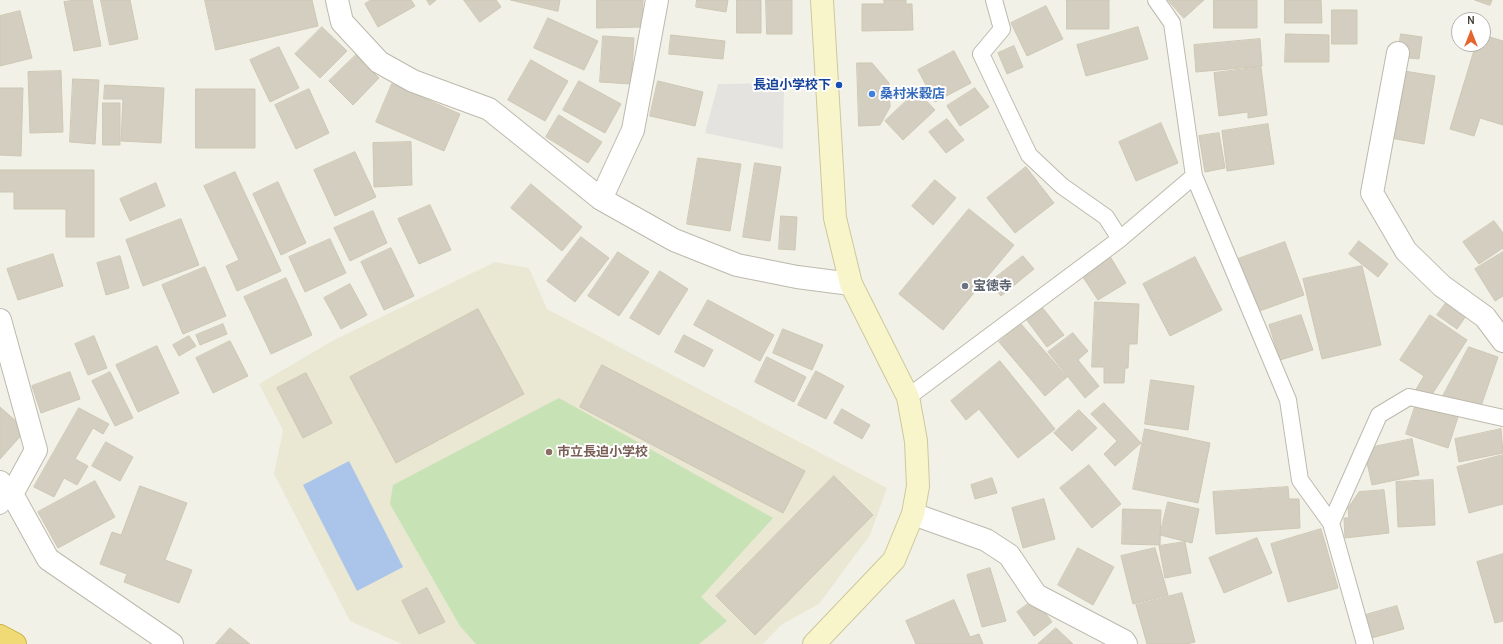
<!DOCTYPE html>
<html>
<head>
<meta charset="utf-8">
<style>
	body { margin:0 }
	#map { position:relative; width:1503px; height:644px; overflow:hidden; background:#f2f1e8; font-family:Karla,sans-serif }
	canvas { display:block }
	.north { position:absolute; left:1451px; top:12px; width:40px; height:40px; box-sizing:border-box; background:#fff; border:1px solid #b5b3af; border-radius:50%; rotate:0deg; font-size:11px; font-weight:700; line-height:16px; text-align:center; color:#454237 }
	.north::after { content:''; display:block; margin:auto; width:14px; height:18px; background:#e4662e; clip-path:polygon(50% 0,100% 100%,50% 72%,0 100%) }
</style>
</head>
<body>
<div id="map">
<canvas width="1503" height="644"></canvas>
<div class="north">N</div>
</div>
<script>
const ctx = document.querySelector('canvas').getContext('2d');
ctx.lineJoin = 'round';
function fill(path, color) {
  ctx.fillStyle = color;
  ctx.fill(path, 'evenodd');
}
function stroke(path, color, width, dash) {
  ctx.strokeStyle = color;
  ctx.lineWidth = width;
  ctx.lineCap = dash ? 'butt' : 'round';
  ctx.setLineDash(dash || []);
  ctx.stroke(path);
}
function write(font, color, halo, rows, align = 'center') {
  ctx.font = font + ' Karla,"Noto Sans JP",sans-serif';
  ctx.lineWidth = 4;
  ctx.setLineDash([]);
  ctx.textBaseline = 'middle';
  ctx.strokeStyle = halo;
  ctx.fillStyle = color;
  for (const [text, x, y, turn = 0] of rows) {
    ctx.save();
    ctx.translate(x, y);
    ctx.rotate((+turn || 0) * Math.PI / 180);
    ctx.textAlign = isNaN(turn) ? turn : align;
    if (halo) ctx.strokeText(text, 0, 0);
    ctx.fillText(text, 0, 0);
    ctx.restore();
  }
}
const education = new Path2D(`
	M495 262 529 268 547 309 887 488 870 535 819 604 781 625 763 644H402L350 621 274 474 283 430 259 384 334 340Z`);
const green = new Path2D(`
	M559 398 773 518 701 597 727 621 699 644H476L460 626 390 504 393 485Z`);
const parking = new Path2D(`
	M784 83 783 149 705 133 718 84Z`);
const water = new Path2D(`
	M349 461 403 567 357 591 303 485Z`);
const building = new Path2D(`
	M76 0H92L101 46 74 51 64 2Z
	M101 0H130L138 39 110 45Z
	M205 0H312L318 26 216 50Z
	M371 0H411L415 6 378 27 365 4Z
	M427 0H436L430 5Z
	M464 0H496L501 7 480 22Z
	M511 0H560L558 11Z
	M597 0H643L642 27 597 28Z
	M697 0H728L726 12 696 7Z
	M737 0H761V33H737Z
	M766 0H792V34H767Z
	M884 0H906V4H912L913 30 862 31V4H884Z
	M1067 0H1109V29H1067Z
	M1168 0H1204L1184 18Z
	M1214 0H1257V28H1214Z
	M1285 0H1321L1322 23H1285Z
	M1475 0H1492L1490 5Z
	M1046 6 1063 39 1027 56 1011 23Z
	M1332 10H1357V44H1332Z
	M20 11 32 58 0 66V16Z
	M548 18 598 41 584 70 534 48Z
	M322 27 347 51 320 78 295 54Z
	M1138 27 1148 59 1086 76 1077 45Z
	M1286 34 1329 35V62H1285Z
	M1401 34 1422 37 1419 59 1400 57 1398 53Z
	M671 35 725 41 723 59 669 54Z
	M1483 35 1503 41V125L1480 118 1474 136 1450 129 1476 44H1483Z
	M603 36 634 38 631 84 600 82Z
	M1260 39 1262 66 1196 72 1194 45Z
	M1014 46 1023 67 1007 74 998 53Z
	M279 47 299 88 270 102 250 60Z
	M954 51 971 83 935 102 918 70Z
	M356 55 379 78 353 105 329 81Z
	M531 60 568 81 545 121 508 100Z
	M857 63H872L889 83 890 107 880 125 859 126Z
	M1261 67 1267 115 1248 118V112L1219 116 1214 73Z
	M1398 70 1435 76 1424 144 1385 137Z
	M61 71 63 132 30 133 28 72Z
	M73 79 99 80 95 144 70 142Z
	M579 81 621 104 605 133 563 110Z
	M658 81 703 92 695 126 650 116Z
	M392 84 460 114 444 151 376 122Z
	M105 85 164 88 161 143 121 141 123 99H104Z
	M0 88H23L21 156 0 155Z
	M975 88 989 107 960 126 947 106Z
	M196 89H255V148H196Z
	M309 89 329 133 296 149 275 105Z
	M917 91 935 110 903 140 885 121Z
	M103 103H120V145H103Z
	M559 115 602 142 588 163 546 137Z
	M947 119 964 140 946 153 929 132Z
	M1161 123 1178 163 1136 181 1119 142Z
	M1268 124 1274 164 1227 171 1222 131Z
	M1219 133 1225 168 1205 172 1199 136Z
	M411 142 412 185 374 187 373 143Z
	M355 152 376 197 335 216 314 170Z
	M698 158 741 164 730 231 687 224Z
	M755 163 781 167 770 241 743 237Z
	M1026 167 1054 203 1015 233 987 198Z
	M0 170H94V237H66V209H14V192H0Z
	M235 172 281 271 237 291 226 266 239 260 204 186Z
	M935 180 956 198 933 225 912 206Z
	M278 182 306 243 281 255 253 194Z
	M156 183 165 206 130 221 120 199Z
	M531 184 582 227 562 251 511 208Z
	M430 205 451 250 419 264 398 219Z
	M969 209 1014 245 943 330 899 294Z
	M373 211 387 243 350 261 334 228Z
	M781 216 797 217 795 250 779 249Z
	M181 219 199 265 143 286 126 240Z
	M1494 221 1503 233V248L1479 264 1463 242Z
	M581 237 609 258 575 302 547 281Z
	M330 239 346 273 305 292 289 257Z
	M1359 241 1388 264 1378 277 1349 254Z
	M1285 242 1304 295 1254 313 1235 260Z
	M391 248 414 296 384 310 361 262Z
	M618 252 649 272 619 316 588 296Z
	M1503 252V296L1495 301 1475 269Z
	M1108 253 1126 283 1098 300 1079 271Z
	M53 254 63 286 18 300 7 269Z
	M120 256 129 288 106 295 97 263Z
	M1023 256 1034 269 1001 296 990 282Z
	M1195 257 1222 310 1170 336 1143 284Z
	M1362 266 1381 345 1322 359 1303 279Z
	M205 267 226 316 183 334 162 285Z
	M660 271 688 289 659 335 630 318Z
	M286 278 312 335 271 354 244 297Z
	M350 284 367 315 341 329 324 298Z
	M1449 299 1468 313 1457 329 1437 315Z
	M708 300 774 335 760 361 694 325Z
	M1095 302 1139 304 1137 344H1129L1128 368H1125L1124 383H1104V367H1092Z
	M1042 307 1064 335 1047 347 1026 319Z
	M478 309 524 394 396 463 350 377Z
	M1301 315 1313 350 1280 360 1269 325Z
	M1430 315 1467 340 1429 399 1415 391 1424 376 1400 360Z
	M223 324 227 334 200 345 196 335Z
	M1021 324 1067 377 1045 396 999 342Z
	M783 329 823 345 812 370 773 353Z
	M1073 333 1088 351 1078 360 1099 386 1085 398 1048 352Z
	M684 335 713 350 704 367 675 352Z
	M94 336 107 368 88 375 75 344Z
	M189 336 196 346 179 356 173 345Z
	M230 341 248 376 213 393 196 358Z
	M157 346 179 393 138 412 116 365Z
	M1469 347 1498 357 1480 409 1443 396Z
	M767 357 806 377 794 402 755 382Z
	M1000 361 1055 429 1018 458 979 409 966 420 951 401Z
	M602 365 805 471 783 513 580 407Z
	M816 371 844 386 826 419 798 405Z
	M70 372 80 399 41 413 32 386Z
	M110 372 133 418 115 426 92 381Z
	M306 373 332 423 303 438 277 388Z
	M1151 380 1194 386 1188 430 1145 424Z
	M1417 401 1459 414 1448 448 1406 434Z
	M1104 403 1141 443 1115 466 1104 454 1117 441 1091 414Z
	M0 407 26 430 0 459Z
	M79 408 109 424 103 434 93 428 75 459 88 466 77 485 64 478 54 497 34 487Z
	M842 409 870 425 862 439 834 423Z
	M1079 410 1097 428 1072 451 1054 433Z
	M1145 429 1210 443 1198 503 1133 489Z
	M1501 429 1503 453 1459 462 1455 439Z
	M1412 439 1419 475 1372 485 1364 449Z
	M106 442 133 457 120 481 92 466Z
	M1503 455V504L1469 513 1457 467Z
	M1089 465 1121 504 1092 528 1060 488Z
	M834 476 873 515 755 635 716 596Z
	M992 478 997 493 975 499 971 485Z
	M1433 480 1435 525 1398 527 1396 482Z
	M95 481 115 517 58 548 38 512Z
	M140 486 187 503 165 560 192 570 179 603 124 582 127 574 100 564 112 532 121 535Z
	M1288 487 1289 499H1299L1300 528 1216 534 1213 492Z
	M1384 490 1389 533 1345 538 1344 518H1349L1348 508 1359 492Z
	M1044 499 1055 539 1023 548 1012 508Z
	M1168 502 1199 509 1192 543 1160 535Z
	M1123 509 1161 510 1160 545 1122 544Z
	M1321 529 1338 588 1288 602 1271 544Z
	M1257 538 1272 573 1224 593 1209 558Z
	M1185 542 1191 573 1165 578 1159 546Z
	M1078 548 1114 567 1093 605 1058 585Z
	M1155 548 1168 595 1133 604 1121 556Z
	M1503 554V621L1495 623 1477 562Z
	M990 568 1006 621 982 627 967 575Z
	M427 588 445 622 419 634 402 601Z
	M1182 593 1195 642 1186 644H1147L1136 605Z
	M1035 599 1052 622 1034 636 1017 612Z
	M954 600 970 637 979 634 983 644H916L906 621Z
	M1397 606 1404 629 1368 639 1362 616Z
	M230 628 250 644H216Z
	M1056 628 1073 644H1038Z`);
const lane = new Path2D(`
	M994 0 1002 29 981 54 1029 155 1062 186 1106 217 1120 239
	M1156 0 1172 23 1194 176 1288 400 1300 480 1331 523 1365 644
	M908 397 1120 239 1194 176
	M0 506 12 494
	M1331 523 1379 415 1409 397 1503 418`);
const street = new Path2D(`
	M337 0 342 22 379 62 413 81 489 109 601 199 674 240 737 265 797 277 851 284
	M1398 53 1372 193 1406 251 1442 286 1485 317 1503 341
	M601 199 633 130 657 0
	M0 320 36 450 12 494
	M0 482 12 494 48 559 172 644
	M913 514 986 540 1009 555 1036 595 1124 641 1126 644`);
const secondary = new Path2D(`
	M814 644 894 560 913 514 918 486 916 441 908 397 851 284 835 218 822 0`);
const highway = new Path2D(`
	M0 636 15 644`);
const markers = [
	[839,85,4,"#1a4fb4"],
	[872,94,4,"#3f7fe0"],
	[965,286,4,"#6b7280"],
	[549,452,4,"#8d6e63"]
];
const transitNames = [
	["長迫小学校下",831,85]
];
const shopNames = [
	["桑村米穀店",880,94]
];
const worshipNames = [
	["宝徳寺",973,286]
];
const educationNames = [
	["市立長迫小学校",557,452]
];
fill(education, '#eae7d3');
fill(green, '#c7e2b5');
fill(parking, '#e4e3df');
fill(water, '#aac5e9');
fill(building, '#d3cebf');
stroke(building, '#cdc7b3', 1);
stroke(lane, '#bdb9ac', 18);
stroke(street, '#bdb9ac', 24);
stroke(secondary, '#cdc89c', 24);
stroke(highway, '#cdb147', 24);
stroke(lane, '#fff', 16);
stroke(street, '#fff', 22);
stroke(secondary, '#f9f5cb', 22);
stroke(highway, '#efda76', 22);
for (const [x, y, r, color] of markers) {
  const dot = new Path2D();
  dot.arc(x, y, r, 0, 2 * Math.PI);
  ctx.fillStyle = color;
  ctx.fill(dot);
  stroke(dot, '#fff', 1.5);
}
write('bold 13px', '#164399', '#fff', transitNames, 'right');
write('bold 13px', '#366cbe', '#fff', shopNames, 'left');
write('bold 13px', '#5b616d', '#fff', worshipNames, 'left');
write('bold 13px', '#785e54', '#fff', educationNames, 'left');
</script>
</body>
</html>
